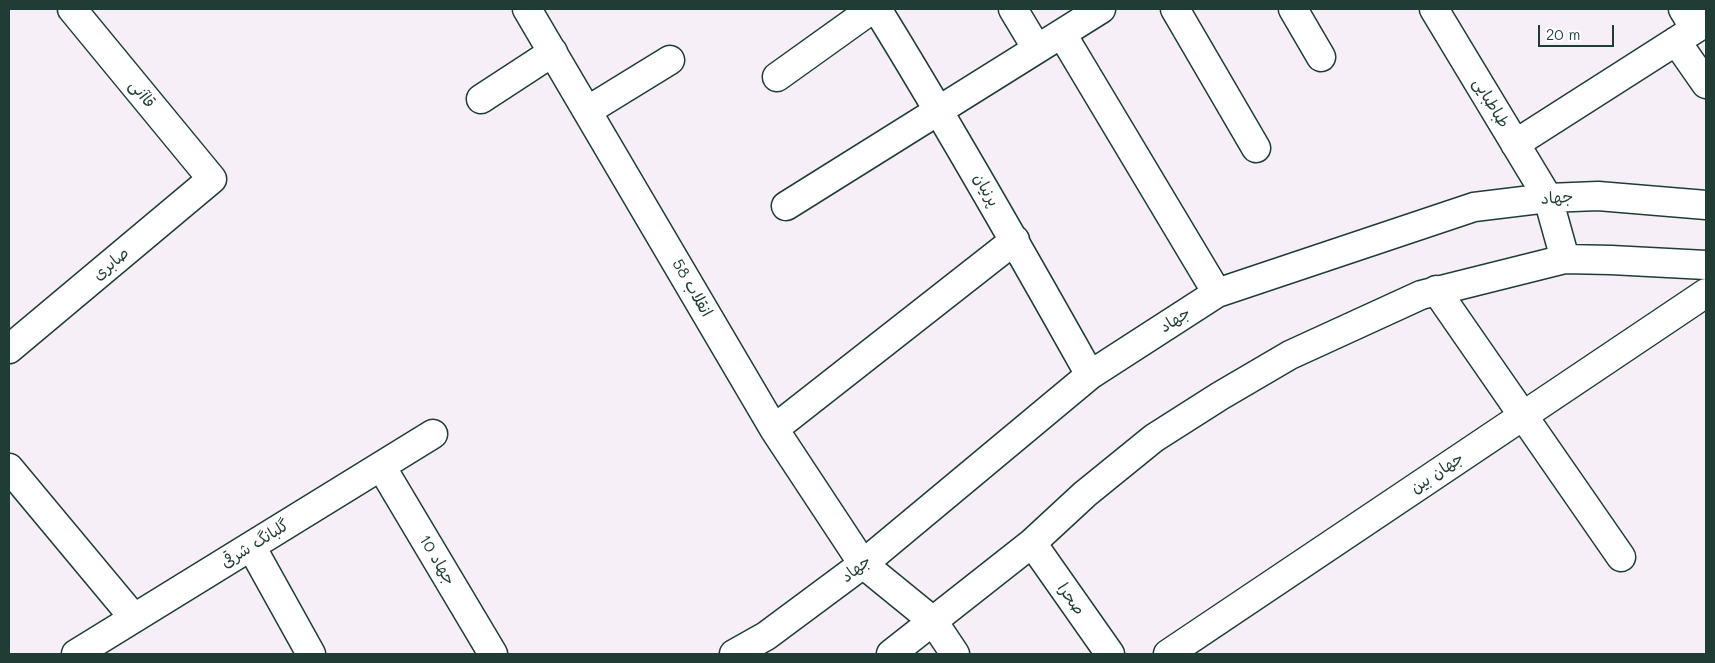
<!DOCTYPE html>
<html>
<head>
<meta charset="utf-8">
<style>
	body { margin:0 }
	#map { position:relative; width:1715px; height:663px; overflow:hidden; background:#f7eff7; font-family:Mali,sans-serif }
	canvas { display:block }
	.frame { position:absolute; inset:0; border:10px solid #1f3d34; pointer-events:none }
	.scale { position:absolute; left:1538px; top:25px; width:76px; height:22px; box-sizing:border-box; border:2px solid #1f3d34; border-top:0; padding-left:6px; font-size:15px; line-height:18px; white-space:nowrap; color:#1f3d34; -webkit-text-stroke:4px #fff; paint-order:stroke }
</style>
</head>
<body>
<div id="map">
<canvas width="1715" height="663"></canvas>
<div class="frame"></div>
<div class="scale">20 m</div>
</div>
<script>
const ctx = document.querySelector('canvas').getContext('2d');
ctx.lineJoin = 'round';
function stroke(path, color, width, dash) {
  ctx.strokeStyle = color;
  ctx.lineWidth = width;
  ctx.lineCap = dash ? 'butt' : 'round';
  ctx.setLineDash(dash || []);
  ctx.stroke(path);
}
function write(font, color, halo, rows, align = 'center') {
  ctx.font = font + ' Mali,"Playpen Sans Arabic",sans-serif';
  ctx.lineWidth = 4.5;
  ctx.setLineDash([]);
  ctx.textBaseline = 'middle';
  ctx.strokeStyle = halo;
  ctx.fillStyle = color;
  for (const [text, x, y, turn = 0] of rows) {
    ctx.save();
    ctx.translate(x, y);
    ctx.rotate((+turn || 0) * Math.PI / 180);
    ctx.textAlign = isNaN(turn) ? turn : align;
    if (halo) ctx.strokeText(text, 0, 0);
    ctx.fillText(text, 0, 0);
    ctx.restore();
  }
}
const minor = new Path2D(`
	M527 9 774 429 863 564 933 621 955 654
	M877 9C951 129 1021 252 1090 375
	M1013 9 1037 49
	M1175 9 1256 148
	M1293 9 1321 57
	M1434 9 1548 198 1565 259
	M1683 9 1695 29
	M1062 34 1217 293
	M1676 41 1706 84
	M777 77 872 9
	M481 99 553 52
	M587 111 670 60
	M1515 144 1706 22
	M786 206 1101 9
	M1436 290 1621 557
	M9 349 212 179 72 9
	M774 429 1015 240
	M381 466 493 654
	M9 468 134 618
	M1032 543 1110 654
	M251 546 311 654
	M76 654 433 434
	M734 654 766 636 863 564 1090 375 1217 293 1474 207 1548 198 1598 196 1706 205
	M891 654 1032 543 1085 494 1154 438 1220 396 1290 355 1421 295 1565 259 1611 260 1706 265
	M1168 654 1706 293`);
const streetNames = [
	["قاآنی",142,94,51],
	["طباطبایی",1491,103,59],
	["پرنیان",986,190,60],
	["جهاد",1557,198,-4],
	["صابری",111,264,-40],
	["انقلاب 58",692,288,60],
	["جهاد",1175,320,-33],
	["جهان بین",1437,473,-34],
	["گلبانگ شرقی",255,544,-32],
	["جهاد 10",437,560,59],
	["جهاد",856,569,-38],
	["صحرا",1071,599,55]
];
stroke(minor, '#1f3d34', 31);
stroke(minor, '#fff', 28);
write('16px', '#1f3d34', '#fff', streetNames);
</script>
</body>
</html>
